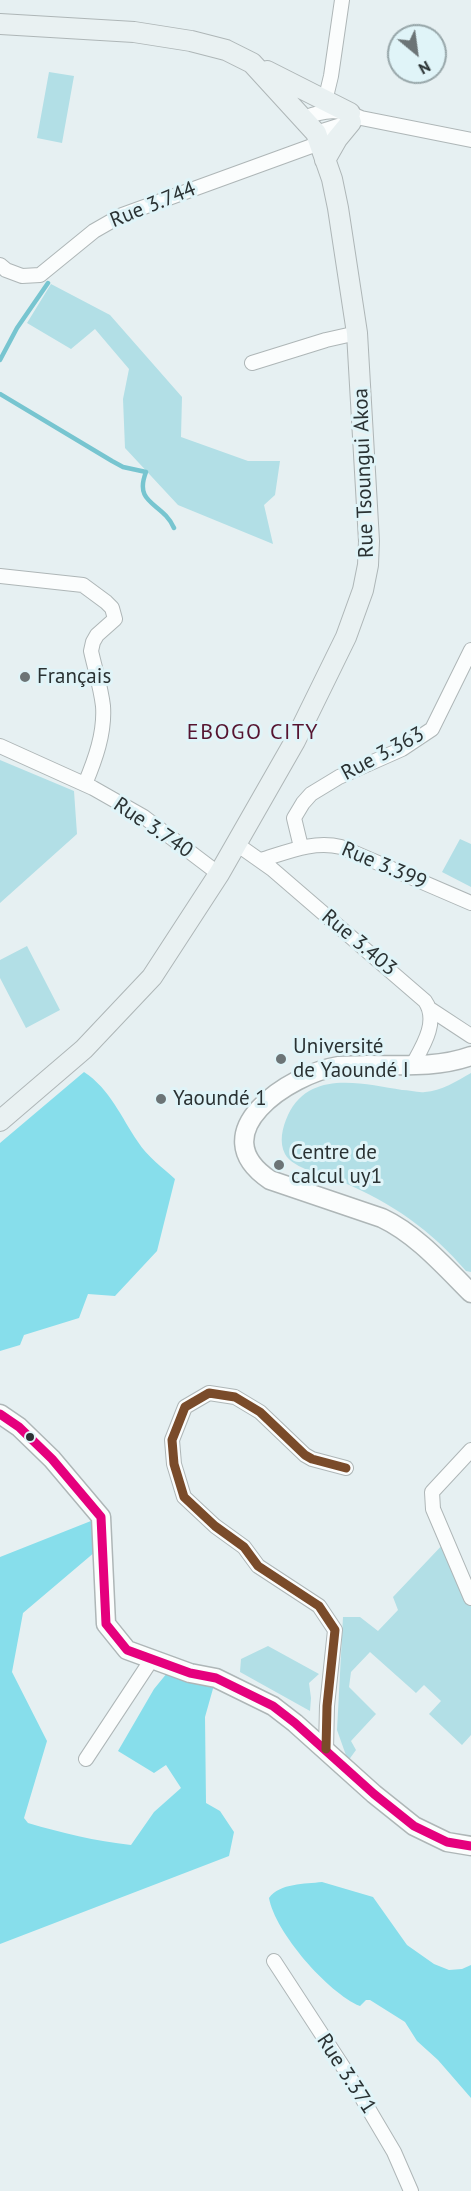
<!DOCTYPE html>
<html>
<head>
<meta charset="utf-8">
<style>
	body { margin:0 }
	#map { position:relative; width:471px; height:2191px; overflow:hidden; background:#e6f0f2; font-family:"PT Sans",sans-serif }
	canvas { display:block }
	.north { position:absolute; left:387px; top:24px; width:60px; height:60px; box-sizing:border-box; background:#e0f4f8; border:2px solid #97a6a9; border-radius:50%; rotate:151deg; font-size:16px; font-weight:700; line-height:24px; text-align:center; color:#2a3233 }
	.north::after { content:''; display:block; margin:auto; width:21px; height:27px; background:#6c7476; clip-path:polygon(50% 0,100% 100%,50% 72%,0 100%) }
</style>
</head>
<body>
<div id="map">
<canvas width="471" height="2191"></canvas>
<div class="north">N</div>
</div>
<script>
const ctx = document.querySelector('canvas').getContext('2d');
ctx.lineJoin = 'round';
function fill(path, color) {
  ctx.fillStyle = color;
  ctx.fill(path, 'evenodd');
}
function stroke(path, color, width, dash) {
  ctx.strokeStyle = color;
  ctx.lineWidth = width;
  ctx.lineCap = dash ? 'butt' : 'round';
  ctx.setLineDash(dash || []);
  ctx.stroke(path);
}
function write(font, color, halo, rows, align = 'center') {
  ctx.font = font + ' "PT Sans",sans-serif';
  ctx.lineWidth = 6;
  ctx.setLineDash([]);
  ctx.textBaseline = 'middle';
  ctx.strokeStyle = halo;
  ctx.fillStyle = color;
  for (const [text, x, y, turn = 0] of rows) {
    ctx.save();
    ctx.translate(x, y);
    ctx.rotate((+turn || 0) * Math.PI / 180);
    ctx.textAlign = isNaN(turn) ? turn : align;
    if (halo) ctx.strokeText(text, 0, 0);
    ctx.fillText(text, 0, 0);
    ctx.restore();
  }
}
const green = new Path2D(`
	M49 72 74 76 62 143 37 138Z
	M51 284 110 315 182 397 181 437 248 461H280L275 495 264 505 273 544 178 505 125 448 123 399 129 369 95 329 71 349 27 323Z
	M0 760 74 791 77 834 0 903Z
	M460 839 471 844V887L442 872Z
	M27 946 60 1010 26 1028 0 978V960Z
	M471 1073V1272L466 1271C432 1231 391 1202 342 1182 327 1176 293 1169 285 1154 279 1142 282 1128 288 1115 310 1069 363 1084 402 1090 409 1090 418 1093 425 1092 441 1091 457 1081 471 1073Z
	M447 1540 471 1598V1735L462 1745 429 1714 441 1701 424 1685 416 1693 370 1652 351 1672 349 1687 376 1714 351 1741 356 1750 348 1761 337 1730 343 1617H360L378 1631 398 1610 393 1597Z
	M268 1646 319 1674 309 1683 311 1698 310 1711 240 1672 241 1659Z`);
const forest = new Path2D(`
	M84 1072C110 1089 121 1117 138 1142 147 1156 163 1168 175 1179L157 1251 115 1296 88 1294 79 1318 24 1335 20 1345 0 1351V1143Z
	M101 1517 102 1546 23 1613 12 1672 47 1741 24 1818 28 1823C62 1833 95 1841 131 1845L154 1812 181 1788 166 1765 154 1773 118 1751 154 1689 172 1667 216 1678 205 1717 206 1803 220 1811 234 1832 229 1856 0 1944V1557Z
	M322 1882 373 1897 407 1945 434 1964 449 1970 462 1969 471 1965V2098L438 2060 417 2041 405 2022 370 2000H366L360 2006C328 1993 275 1932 269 1898 280 1883 305 1884 322 1882Z`);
const stream = new Path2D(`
	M0 360 17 328 48 283
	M0 394 112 461 123 467 146 472C133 505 163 502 174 528`);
const minor = new Path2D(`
	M325 101 331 76 342 0
	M303 118C324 110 341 108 361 118L471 140
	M316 133 351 122
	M0 265 6 270 22 276 40 275 94 231 122 215 320 143
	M252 363 326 340 357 333
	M0 576 83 585 106 602 112 608 115 619 97 635 93 642 91 651C95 669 101 688 103 706 105 733 95 760 85 784
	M0 746 93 788 144 817 219 874
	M238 845 272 869 425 1001C439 1021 423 1046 413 1064
	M301 847 294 818 303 803 311 794 339 777 402 749 432 729 471 650
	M261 860C287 852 314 840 341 847L471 903
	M430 1009 471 1036
	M471 1450 432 1492 433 1509 471 1598
	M326 1749 327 1706 335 1630 319 1606 258 1566 244 1547 215 1526 184 1497 174 1464 172 1440 185 1407 209 1393 235 1397 260 1412 305 1455 312 1459 346 1468
	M86 1759 152 1659
	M274 1961 349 2076 394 2152 411 2191`);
const tertiary = new Path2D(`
	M471 1056C438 1068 401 1065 367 1065 358 1066 348 1065 339 1066 289 1074 200 1133 270 1180L382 1218C416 1234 444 1266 471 1293
	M0 1414 19 1427 52 1459 101 1517 106 1624 127 1650 190 1673 216 1678 273 1706 295 1723 374 1794 414 1826 447 1842 471 1846`);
const secondary = new Path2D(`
	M0 24 134 32 191 41 226 50 252 63 316 133 332 179 338 208 357 333 369 541 368 565 363 590 346 637 295 741 219 874 152 977 84 1049 0 1121
	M267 71 350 113
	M325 160 337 139 351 122`);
const bus1 = new Path2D(`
	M0 1414 19 1427 52 1459 101 1517 106 1624 127 1650 190 1673 216 1678 273 1706 295 1723 374 1794 414 1826 447 1842 471 1846`);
const bus2 = new Path2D(`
	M326 1749 327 1706 335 1630 319 1606 258 1566 244 1547 215 1526 184 1497 174 1464 172 1440 185 1407 209 1393 235 1397 260 1412 305 1455 312 1459 346 1468`);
const markers = [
	[25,677,6,"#6c7476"],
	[281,1059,6,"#6c7476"],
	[161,1099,6,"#6c7476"],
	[279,1165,6,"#6c7476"],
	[30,1437,5,"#2a3233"]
];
const streetNames = [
	["Rue 3.744",153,205,-22],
	["Rue Tsoungui Akoa",364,473,-92],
	["Rue 3.363",383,754,-28],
	["Rue 3.740",153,828,34],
	["Rue 3.399",384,866,23],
	["Rue 3.403",359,943,40],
	["Rue 3.371",346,2074,57]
];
const poiNames = [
	["Français",37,677],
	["Université",293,1047],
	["de Yaoundé I",293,1071],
	["Yaoundé 1",173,1099],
	["Centre de",291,1153],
	["calcul uy1",291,1177]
];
const neighbourhoodNames = [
	["EBOGO CITY",253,733]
];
fill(green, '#b2dfe6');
fill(forest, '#87deeb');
stroke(stream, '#77c5d0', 4.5);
stroke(minor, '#aeb6b7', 16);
stroke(tertiary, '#aeb6b7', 21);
stroke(secondary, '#aeb6b7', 22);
stroke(minor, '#fbfdfd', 14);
stroke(tertiary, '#fbfdfd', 18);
stroke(secondary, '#e9f1f2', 20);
stroke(bus1, '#e5007d', 9);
stroke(bus2, '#7a4b2a', 9);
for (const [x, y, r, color] of markers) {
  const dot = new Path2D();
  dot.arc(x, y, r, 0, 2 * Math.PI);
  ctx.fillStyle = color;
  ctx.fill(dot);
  stroke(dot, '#e0f4f8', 2);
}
write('21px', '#2a3233', '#e0f4f8', streetNames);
write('21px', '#2a3233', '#e0f4f8', poiNames, 'left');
ctx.letterSpacing = '1.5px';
write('22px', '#561430', '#e0f4f8', neighbourhoodNames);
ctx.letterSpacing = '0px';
</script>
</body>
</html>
